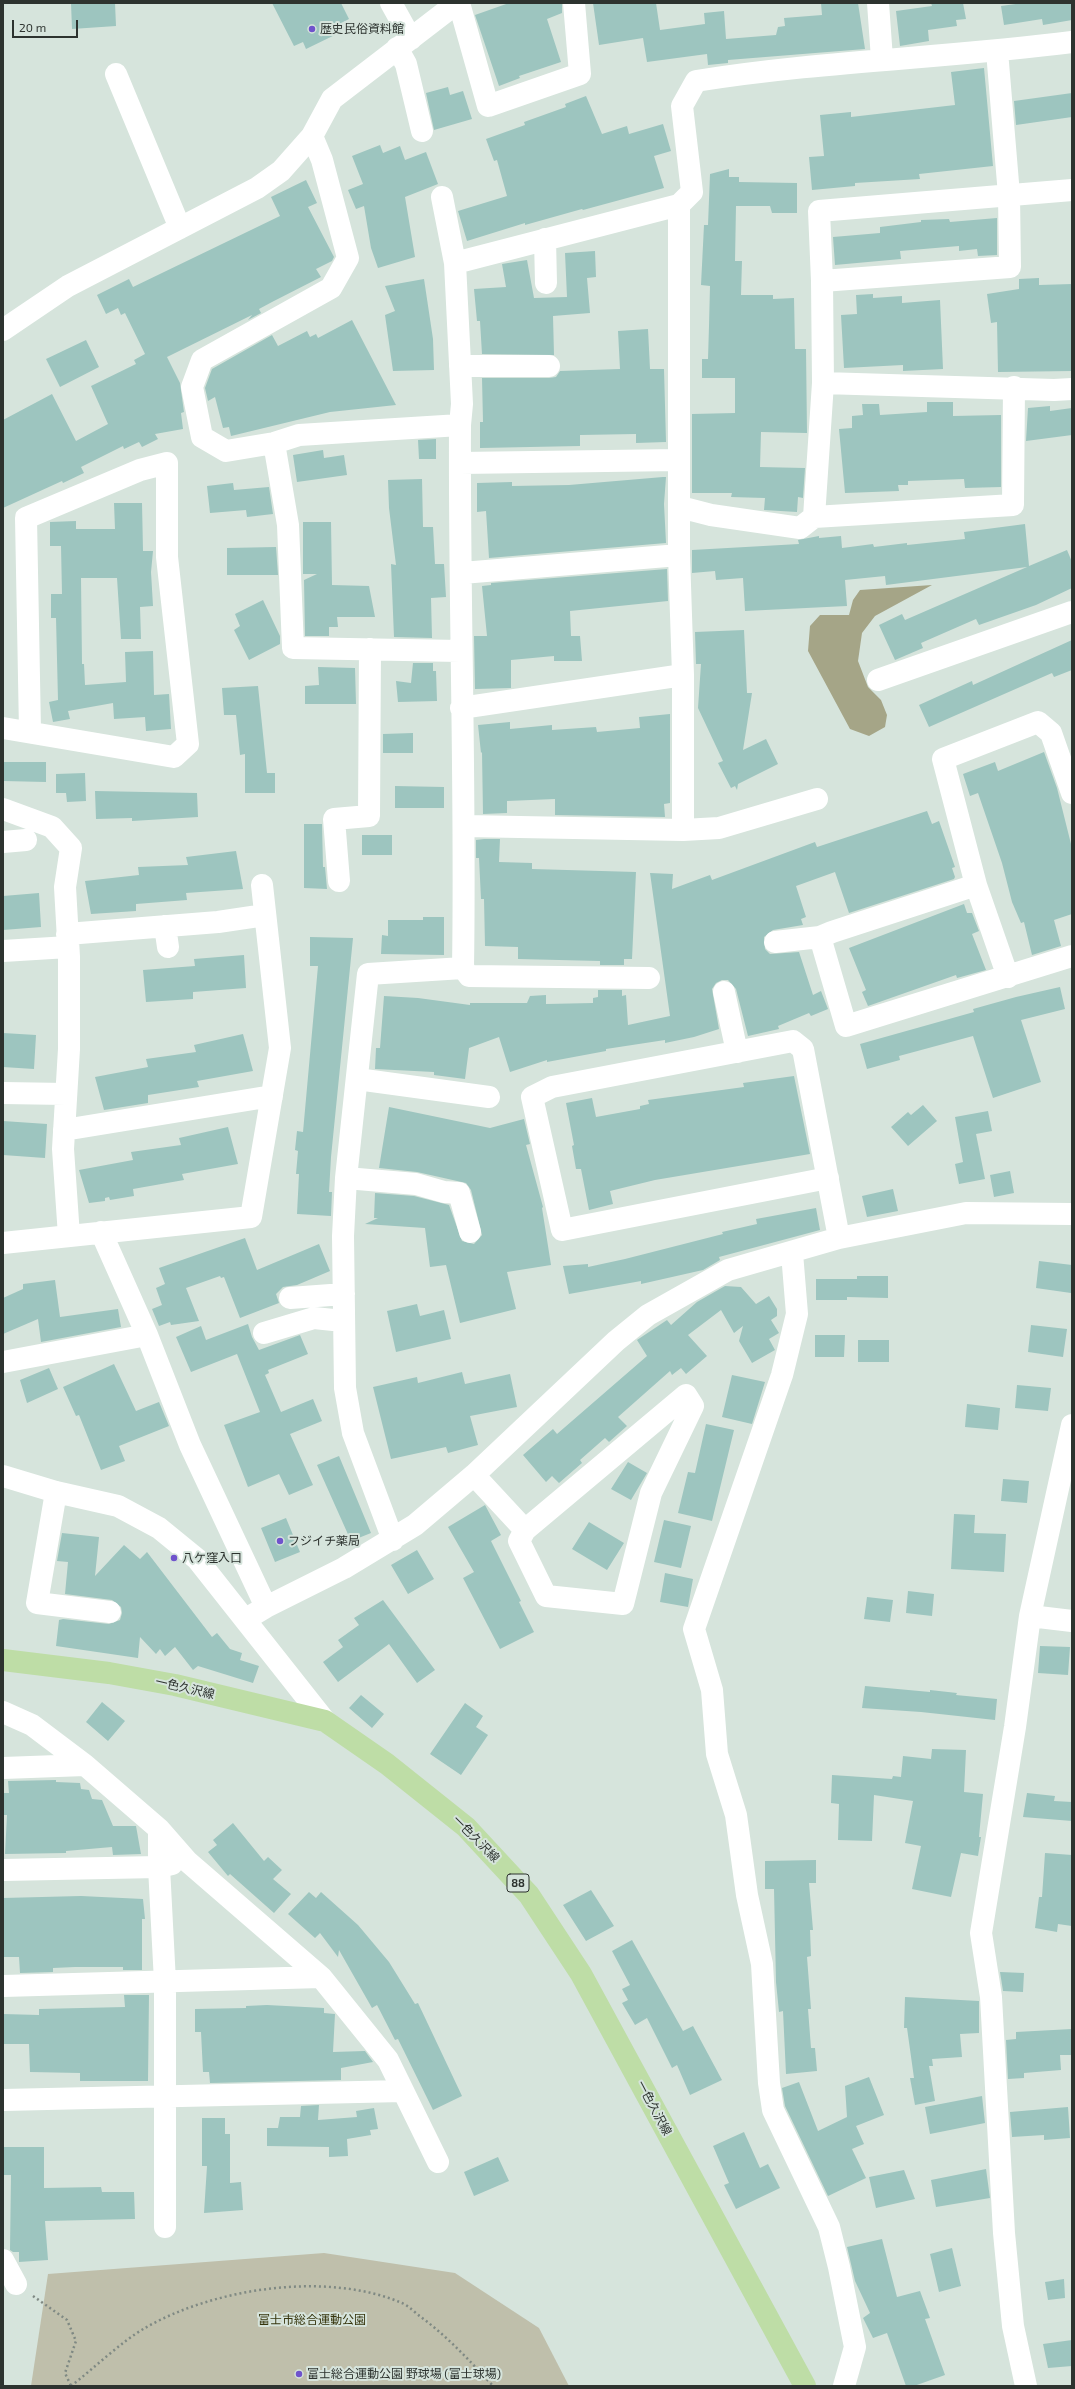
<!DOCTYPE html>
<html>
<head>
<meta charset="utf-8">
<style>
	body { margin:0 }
	#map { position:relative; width:1075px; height:2389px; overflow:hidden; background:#d6e4dc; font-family:"Exo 2",sans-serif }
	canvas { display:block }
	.frame { position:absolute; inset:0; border:4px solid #2d332f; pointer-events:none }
	.scale { position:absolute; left:12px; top:20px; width:66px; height:18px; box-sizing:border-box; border:2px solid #2d332f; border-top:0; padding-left:5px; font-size:12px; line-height:14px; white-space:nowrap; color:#2d332f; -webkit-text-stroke:3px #d6e4dc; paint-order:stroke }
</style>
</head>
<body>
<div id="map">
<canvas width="1075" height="2389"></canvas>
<div class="frame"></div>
<div class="scale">20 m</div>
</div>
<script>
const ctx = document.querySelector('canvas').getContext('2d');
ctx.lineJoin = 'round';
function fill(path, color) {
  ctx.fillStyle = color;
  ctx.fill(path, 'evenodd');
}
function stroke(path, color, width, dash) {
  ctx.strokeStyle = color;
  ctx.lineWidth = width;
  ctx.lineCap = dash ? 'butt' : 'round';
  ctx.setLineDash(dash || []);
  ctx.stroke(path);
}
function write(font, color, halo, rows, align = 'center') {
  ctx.font = font + ' "Exo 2","Noto Sans JP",sans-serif';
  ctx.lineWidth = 4;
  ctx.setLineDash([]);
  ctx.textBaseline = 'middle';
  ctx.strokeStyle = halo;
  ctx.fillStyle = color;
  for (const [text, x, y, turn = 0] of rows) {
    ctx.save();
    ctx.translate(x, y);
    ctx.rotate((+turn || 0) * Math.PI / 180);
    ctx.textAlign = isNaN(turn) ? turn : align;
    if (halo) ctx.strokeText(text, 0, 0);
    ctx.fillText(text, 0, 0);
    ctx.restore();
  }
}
const green = new Path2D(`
	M324 2253 455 2273 539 2328 569 2386H31L48 2274Z`);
const forest = new Path2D(`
	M932 585 875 616 862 633 858 661 868 687 881 700 887 715 885 727 869 736 850 729 808 651 810 626 820 615H849L853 600 860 590Z`);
const building = new Path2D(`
	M71 3H115L116 26 72 29Z
	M272 3H341L349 19 337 25 341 32 306 49 303 42 294 46Z
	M509 3H562V13L547 19 561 62 519 76 520 78 499 86 475 15Z
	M593 3H656L660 30 705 24 704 13 724 11 726 39 776 35 778 27 785 26 784 18 822 15 821 3H858L865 49 728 60V63L708 65 707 54 647 62 643 38 599 45Z
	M931 3H963L966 19 956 20 957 26 928 30 929 41 900 46 896 11 932 6Z
	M1023 3H1072V20L1043 25 1042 19 1004 25 1001 6Z
	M984 68 993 166 919 174 920 179 855 183V186L812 190 809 157 824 156 820 115 851 112V117L955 105 951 72Z
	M448 87 450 95 463 91 472 119 434 130 426 93Z
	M1072 93V117L1016 125 1014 101Z
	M586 96 602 134 627 126 629 134 663 124 671 151 654 156 664 188 583 210 582 209 525 225V223L467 241 458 211 507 196 497 160 494 161 486 139 525 125 524 122 566 107 565 104Z
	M380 145 383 153 400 146 405 160 426 152 438 184 405 197 415 257 378 268 371 248 364 206 356 209 348 190 363 184 352 156Z
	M729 169V177H739V182L797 183V213H772L770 206H736L735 261H742L741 295H773V299L794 298 795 349H806L807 433 761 432 760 467 805 468 803 498 798 497 797 512 764 510 765 498 731 497 732 493H692V414L735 413V378H702V359H708L709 326 710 286 701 285 704 225H708L710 174Z
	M306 180 317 203 308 207 334 257 332 261 316 269 321 277 272 302 259 309 261 313 248 320 252 315 167 357 180 383 184 412 181 413 183 429 155 434 158 439 142 447 139 442 124 449 123 446 81 467 84 473 63 483 62 481 3 508V420L52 394 76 441 108 424 91 386 136 364 134 360 145 354 125 313 121 315 118 308 106 314 97 295 129 279 133 287 280 216 271 197Z
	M997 218V255L978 256 977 249 959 251V246L900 251 901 259 835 265 833 237 880 233V227L921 222V220L949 219 950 222Z
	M595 251 596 277 587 278 590 313 553 316 554 355 482 354 480 321H477L474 289 506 287 502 264 527 260 534 298 567 297 565 253Z
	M1039 278V285L1072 284V371L998 372 997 322 991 323 987 294 1019 289V279Z
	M424 279 433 339 434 370 393 371 385 315 395 311 385 286Z
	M873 294V298L902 296V303L940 300 943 369 903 371V365L844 368 841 315 857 314 856 295Z
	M352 320 396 405 330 412 231 436 229 427 223 428 215 397 208 401 205 388 212 369 272 335 278 346 307 331 310 337 316 334 318 338Z
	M648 329 650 369H664L666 442 636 443V434L580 435V446L480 448V422H483L482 378H549L556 377 560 371 620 369 618 331Z
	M86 340 99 367 60 387 46 359Z
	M927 402H953V416L1001 415V487L965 488 964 479 908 481V485H898L899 491 845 493 839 429 852 428V416L863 415 862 404H879L880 415 927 412Z
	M1050 406V411L1072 408V435L1026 441 1028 408Z
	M436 439V459H419L418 440Z
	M323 450 324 458 344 455 347 475 297 482 293 455Z
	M663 477H666L664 504 666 543 489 558 486 511 477 512V483L512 482V486L569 485Z
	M422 479 423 527H433L435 564H444L446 597 431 598 432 638 394 637 391 564 396 565 389 508 388 480Z
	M233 483 234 490 269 487 273 514 247 517 246 510 210 513 207 486Z
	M114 503H142L143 551H153L151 572 153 606 140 607 141 639H121L117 578H81L82 664H84L85 685 126 682 125 652 153 651 154 695 169 694 171 729 146 731 145 717 114 719 113 703 68 711 70 719 53 722 49 702 58 700 56 618H51V594H62L61 546H50V522L76 521V529H115Z
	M303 522H331L332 585 369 586 375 617H337L338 627H329V636H305L304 580 317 574H303Z
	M1025 524 1029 566 1067 550 1072 562V588L1036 605 979 625 976 619 921 643 923 648 895 660 879 625 902 614 905 620 1027 567 886 585 885 576 845 580 847 606 745 611 743 578 716 580 715 571 692 573V550L799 544 798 540 819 536V538L841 536 842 548 873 544 874 547 907 543V545L965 539 964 532Z
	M276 547 278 575H227V548Z
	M667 569 668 601 570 611 571 636H580L582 661H554V656L511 660V688L475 689 474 636H487L482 586 491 585V583Z
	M263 600 280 636V644L249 660 234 630 240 626 235 614Z
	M744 630 747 693H752L743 750 766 739 778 764 738 784 737 790 735 786 731 788 718 763 723 761 698 708 701 664H696L695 632Z
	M1072 640V670L1054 677 1052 673 929 727 919 705 972 681 973 685Z
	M413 663H433V671H436L437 701 398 702 396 681 411 683Z
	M318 667 355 668 356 704H305V686L319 685Z
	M258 686 267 773H275V793H245V754L240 755 236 715H224L222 688Z
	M670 714V803L664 804 665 817 555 815V799L507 801V813L483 814 482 752 481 753 478 725 510 722V729L552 725V730L596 727 597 732 640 728 639 717Z
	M413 733V753H383V734Z
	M1044 752 1057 788 1072 848V914L1054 920 1061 946 1032 955 1024 922 1021 923 1012 902 1002 863 978 793 970 796 963 774 995 762 998 771Z
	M3 762H46V782L3 781Z
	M85 773 86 801 67 802 66 793H56V774Z
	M395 786 444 787V808H395Z
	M95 791 197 793 198 817 132 821V818L96 819Z
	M927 811 932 824 939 821 955 867 952 868 955 877 954 879 849 913 835 872 796 886 806 917 801 919 803 925 773 930 764 937 765 949 770 954 799 952 813 995 821 991 828 1009 811 1016 809 1013 778 1026 779 1029 748 1036 736 989 728 980H722L716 983 712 989 719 1029 694 1037 665 1043V1040L606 1049V1051L547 1062V1060L510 1072 499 1037 469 1048 465 1079 434 1075V1072L375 1069 376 1048H380L384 996 418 998 470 1005V1003H527L530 996 546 995V1004L593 1003V998L598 997V990H622V996L626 995 628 1025 670 1016 650 873 673 874 672 889 710 875 712 880 815 842 817 847Z
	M304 824H322L323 867H325L327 889 304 888Z
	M362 835H392V855H362Z
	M484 839H500L499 862 532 863V869L636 872 632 959H624V965H600V961L518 959V947L485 946 484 899H481L479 858H476V840Z
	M236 851 243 889 186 893 187 900 136 904V911L91 914 85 881 139 875 138 867 188 865 186 857Z
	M39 893 41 927 3 930V896Z
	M964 904 967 913H972L979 931 972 934 986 970 957 978 956 975 868 1006 862 992 866 990 849 948Z
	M423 917H444V955L381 954 382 935 388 936V920H423Z
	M310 937 353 938 331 1157 329 1192H332L331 1216 297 1214 299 1174H296L298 1151 295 1150 297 1131 303 1132 318 966H310Z
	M244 955 246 988 193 992V999L146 1002 143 970 195 966 194 959Z
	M1060 987 1065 1009 1021 1020 1041 1082 993 1098 973 1036 899 1056 900 1060 867 1069 860 1044 974 1012 973 1009 1016 997Z
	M3 1033 36 1035 34 1069 3 1067Z
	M243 1034 253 1071 197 1081 199 1087 148 1095V1103L104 1110 95 1077 148 1067 146 1059 196 1052 194 1045Z
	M794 1076 810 1154 655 1180 610 1191 613 1204 589 1210 581 1169H576L572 1146 574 1145 566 1103 592 1098 596 1117 640 1109V1106L649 1104 648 1100 744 1087 743 1083Z
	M923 1105 937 1121 908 1146 891 1127 908 1112 911 1115Z
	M389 1107 490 1128 524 1119 530 1144 526 1145 543 1207 542 1208 551 1265 507 1272 516 1309 460 1323 446 1265 430 1267 425 1228 365 1224 378 1218H374L375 1193 414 1196 449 1205 462 1241 474 1244 482 1235 471 1190 466 1183 417 1172 379 1168Z
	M988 1111 992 1131 976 1134 985 1179 959 1184 955 1164 963 1162 955 1117Z
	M3 1121 47 1124 45 1158 3 1155Z
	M228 1127 238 1164 182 1174 184 1180 133 1189 134 1196 110 1200 109 1197 105 1198V1201L89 1203 79 1170 133 1160 131 1152 181 1145 179 1138Z
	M1010 1171 1014 1193 994 1197 990 1175Z
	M893 1189 898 1211 867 1217 862 1196Z
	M816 1208 820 1230 719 1257 720 1260 703 1270 641 1284V1281L569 1294 563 1266 588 1264V1267L625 1259 723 1234 722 1232 757 1224 756 1219Z
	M245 1238 257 1270 319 1244 330 1271 297 1285 283 1287 276 1294 279 1303 240 1318 224 1277 221 1278 220 1276 186 1288 199 1321 171 1325 170 1322 159 1326 152 1309 162 1305 156 1288 165 1284 159 1268Z
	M1039 1261 1072 1265 1071 1293 1036 1288Z
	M857 1276H888V1298L847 1297V1300H816V1279H857Z
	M55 1280 60 1317 118 1309 121 1327 41 1342 38 1319 3 1334V1298L23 1289V1284Z
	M725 1286 741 1287 756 1304 769 1296 777 1309V1316L771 1320 779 1333 769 1339 775 1350 752 1363 739 1341 743 1326 734 1333 721 1310 688 1335 707 1356 686 1374 681 1368 672 1375 670 1371 618 1417 627 1426 609 1442 605 1438 580 1460 582 1463 559 1483 552 1476 546 1482 523 1455 553 1429 557 1434 647 1356 637 1340 667 1320 671 1325 697 1302Z
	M417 1304 420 1316 444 1310 451 1339 396 1352 387 1311Z
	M248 1324 252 1337 259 1350 300 1335 308 1354 268 1370 269 1373 265 1375 281 1412 313 1399 322 1421 290 1434 313 1485 289 1495 279 1474 248 1487 224 1425 260 1412 237 1354 191 1372 176 1337 201 1326 206 1340Z
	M1031 1325 1067 1329 1063 1357 1028 1352Z
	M815 1335H845L844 1357H815Z
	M858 1340H889V1362H858Z
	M114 1364 136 1411 159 1402 169 1426 119 1446 125 1461 101 1470 79 1415 76 1416 63 1387Z
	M49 1368 58 1389 27 1403 20 1380Z
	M462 1372 465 1384 510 1374 517 1407 470 1416 478 1445 448 1453 446 1447 391 1459 373 1387 417 1377 418 1383Z
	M732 1375 765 1382 752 1424 722 1417Z
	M1017 1385 1051 1388 1048 1411 1015 1408Z
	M967 1404 1000 1408 998 1430 965 1427Z
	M706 1424 734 1430 712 1521 678 1513 688 1472 695 1473Z
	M339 1456 371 1533 351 1541 317 1465Z
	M628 1462 647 1473 631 1500 611 1489Z
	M1003 1479 1029 1481 1027 1503 1001 1501Z
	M485 1505 501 1535 491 1541 521 1601 519 1602 534 1632 500 1649 463 1578 474 1572 448 1527Z
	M954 1514 975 1515 974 1533 1006 1534 1004 1572 951 1569Z
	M286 1518 300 1552 275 1562 261 1528Z
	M664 1520 691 1526 681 1568 654 1562Z
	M589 1522 624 1543 607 1570 572 1549Z
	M62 1533 99 1537 95 1576 124 1545 140 1559 147 1552 212 1637 217 1633 230 1649 242 1653 240 1660 259 1666 253 1683 198 1666 193 1670 175 1647 165 1656 160 1649 156 1654 140 1637 138 1658 56 1646 59 1620 63 1619 109 1624 120 1620 122 1613 121 1607 112 1600 65 1594 68 1562 57 1561Z
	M417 1550 434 1579 408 1594 391 1565Z
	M665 1573 693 1579 688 1607 660 1602Z
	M908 1591 934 1594 932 1616 906 1613Z
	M867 1597 893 1600 890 1622 864 1619Z
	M383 1600 435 1670 417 1683 389 1644 338 1682 323 1662 343 1647 338 1640 359 1625 354 1618Z
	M1040 1646 1070 1647 1068 1675 1038 1673Z
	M865 1686 930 1692V1690L957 1693 956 1695 997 1699 995 1720 921 1712 862 1708Z
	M361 1695 384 1714 372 1728 349 1708Z
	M102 1702 125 1721 108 1741 86 1722Z
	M465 1703 483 1716 476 1727 488 1735 461 1775 430 1754Z
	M932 1749 966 1750 964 1792 983 1794 979 1837H981L978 1856 961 1853 951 1897 912 1889 921 1846 905 1843 913 1801 874 1795 872 1841 838 1840 839 1804 831 1803 832 1775 892 1779 893 1776 901 1777 903 1756 931 1759Z
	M56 1780V1782L80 1783 81 1789 89 1790 92 1799 102 1800 113 1826H136L141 1854 113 1855 112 1847 66 1851V1853L5 1854 7 1815H3V1793H9L8 1781Z
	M1027 1793 1055 1796 1054 1801 1072 1802V1821L1023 1817Z
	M233 1823 264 1861 268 1857 282 1870 273 1879 291 1894 274 1913 230 1874 228 1876 208 1852 217 1845 213 1840Z
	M1045 1853 1072 1855V1926L1058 1924 1057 1932 1035 1928 1039 1897H1042Z
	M816 1860V1883H809L813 1930H810L811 1956 807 1957 811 2009H808L811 2048H815L817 2071 786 2074 783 2011 779 2012 776 1982 774 1889H765V1861Z
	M591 1890 614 1926 586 1941 563 1905Z
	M309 1892 316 1898 321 1892 358 1925 389 1962 415 2004 418 2003 462 2096 433 2110 398 2039 395 2040 377 2005 372 2008 339 1950 338 1957 320 1933 315 1938 288 1914Z
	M81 1896 143 1899 145 1919H142V1970H123V1967H75L53 1968V1972L20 1973 19 1957H3V1898Z
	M632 1940 683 2031 693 2026 722 2080 690 2095 677 2065 672 2068 647 2018 635 2025 622 2003 628 2000 622 1989 630 1985 612 1951Z
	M1000 1972 1024 1973 1023 1992 1003 1991Z
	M124 1995H149L148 2081H80V2073L30 2072 29 2044H3V2014L39 2015V2009L125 2007Z
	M905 1997 979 2001V2033L960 2034 962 2057 932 2059 933 2066H929L935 2101 915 2105 910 2078H914L907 2028H904Z
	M267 2005 324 2008V2013L335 2014 333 2052 365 2051 373 2062 341 2068V2080L210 2083 209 2072H203L201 2032H195V2009L246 2008V2006Z
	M1072 2029V2055H1060L1061 2070 1024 2073V2078L1008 2079 1006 2040 1016 2039V2032Z
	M869 2077 884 2115 856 2126 864 2144 852 2149 866 2178 828 2196 785 2106 782 2088 799 2082 818 2131 847 2117 845 2086Z
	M982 2096 985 2123 930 2134 925 2107Z
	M319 2105 318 2120 357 2117 356 2111 374 2108 378 2129 370 2130 371 2135 347 2139 348 2156 329 2157V2147L267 2146V2128H278L280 2117H300L301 2106Z
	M1068 2107 1070 2138 1044 2140V2135L1012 2137 1010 2112Z
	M202 2118H225V2134H230V2183L241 2182 243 2210 204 2213 207 2166H202Z
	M744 2132 760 2168 768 2164 780 2188 736 2209 724 2185 729 2183 713 2146Z
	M3 2147H44V2188L101 2187 102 2192H134L135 2219 45 2221 48 2260 19 2262V2252H13L10 2250 11 2175H3Z
	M498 2157 509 2181 474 2196 464 2172Z
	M986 2169 990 2198 936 2207 931 2180Z
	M904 2170 915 2199 876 2208 869 2177Z
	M882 2239 897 2297 920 2291 930 2318 925 2319 945 2375 914 2386H906L887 2333 873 2338 863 2318 870 2313 855 2281 847 2247Z
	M952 2248 961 2286 939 2292 930 2254Z
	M1064 2279 1065 2298 1048 2300 1045 2282Z
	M1072 2340V2366L1048 2368 1043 2344Z`);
const path = new Path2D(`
	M33 2296 67 2320 76 2341 65 2373 71 2386
	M71 2386C93 2369 122 2341 145 2328 214 2288 327 2271 402 2303 409 2306 415 2313 421 2317 450 2339 469 2360 493 2386`);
const minor = new Path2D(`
	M391 3 411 39
	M459 3 488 106 580 74 574 3
	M878 3 882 59
	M397 48 406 64 422 131
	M116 74 180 228
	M312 136 322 160 348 258 331 288 202 360 192 387 202 437 226 451 274 443 299 435 460 425
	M442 197 455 263
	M545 239 546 283
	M822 281 1010 267 1009 195 997 51
	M3 330 68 286 257 188 281 171 312 136 332 99 457 3
	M460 366H549
	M823 383 1054 390 1072 389
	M274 443 288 525 293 648 460 651
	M460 463 679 460
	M680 507 711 515 800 528 814 517 1013 505 1014 387
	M814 517 823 383 822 281 819 211 1072 190
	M462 573 679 555
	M878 680 1072 612
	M461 708 683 675
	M3 728 174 757 188 744 167 557V463L140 470 26 518 30 731
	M3 809 52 827 71 848 65 887 69 957V1049L63 1149 69 1236
	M465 826 683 830V675L679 555V205
	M683 830 719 828 817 799
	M3 842 26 840
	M339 881 334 819 369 816 370 649
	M976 885 832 932 820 937 846 1026 1072 956
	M165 926 168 947
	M67 934 218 922 265 915
	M775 942 820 937
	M3 951 68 947
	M463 968 469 976 649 978
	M1008 977 976 885 943 759 1038 722 1051 733 1072 793
	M724 992 737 1052
	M357 1079 489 1097
	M3 1093 66 1094
	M64 1130 272 1096
	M346 1178 416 1184 444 1192 459 1193 470 1232
	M828 1178 562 1230 532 1097 552 1087 793 1041 803 1049 839 1238
	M101 1232 147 1335 190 1445 266 1607
	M3 1243 251 1217 280 1048 262 885
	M792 1253 797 1314 782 1375 694 1629 712 1690 717 1754 736 1815 747 1895 762 1964 769 2083 773 2110 829 2227 839 2267 855 2347 844 2386
	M290 1298 344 1294
	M264 1333 314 1318 343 1321
	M3 1362 147 1335
	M474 1475 525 1530 519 1541 546 1596 623 1604 651 1493 693 1406 686 1395 525 1530
	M3 1476 56 1492 118 1506 159 1528 197 1559 325 1721
	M56 1492 37 1603 110 1612
	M393 1540 353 1433 345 1388 343 1236 346 1178 368 974 463 968C466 787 459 606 460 425L462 404 455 263 679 205 692 192 682 106 696 81C821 61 947 58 1072 42
	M1030 1616 1072 1621
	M246 1619 266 1607 344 1568 415 1525 474 1475 616 1341 648 1315 728 1270 839 1238 966 1213 1072 1214
	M3 1712 32 1725 85 1765 159 1829 187 1861 321 1977 388 2060 438 2162
	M3 1768 85 1765
	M159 1829V1867L165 1982V2227
	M3 1870 159 1867 172 1864
	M3 1986 321 1977
	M3 2100 403 2091
	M3 2260 16 2284
	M1026 2386 1013 2326 1004 2233 991 1997 981 1933 1015 1727 1030 1616 1072 1425`);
const major = new Path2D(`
	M3 1660 109 1673 175 1685 325 1721 387 1764 466 1827 529 1895 581 1974 805 2386`);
const markers = [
	[312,29,4,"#6f53cc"],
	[280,1541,4,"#6f53cc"],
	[174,1558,4,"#6f53cc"],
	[299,2374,4,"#6f53cc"]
];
const shields = [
	[518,1883,22]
];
const shieldNames = [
	["88",518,1883]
];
const poiNames = [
	["歴史民俗資料館",320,29],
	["フジイチ薬局",288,1541],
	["八ケ窪入口",182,1558],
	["富士総合運動公園 野球場 (富士球場)",307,2374]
];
const streetNames = [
	["一色久沢線",185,1688,13],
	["一色久沢線",476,1839,45],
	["一色久沢線",654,2108,62]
];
const parkNames = [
	["富士市総合運動公園",312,2320]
];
fill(green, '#bfbfab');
fill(forest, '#a5a587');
fill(building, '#9dc5bf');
stroke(path, '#7f8983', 2.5, [2, 3]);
stroke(minor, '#fff', 22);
stroke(major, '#bedda6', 22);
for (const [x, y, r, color] of markers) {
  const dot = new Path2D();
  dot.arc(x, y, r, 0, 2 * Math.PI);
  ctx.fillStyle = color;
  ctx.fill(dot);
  stroke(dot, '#d6e4dc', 1.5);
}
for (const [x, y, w] of shields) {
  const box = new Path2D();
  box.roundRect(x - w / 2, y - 9, w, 18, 3);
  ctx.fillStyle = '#d6e4dc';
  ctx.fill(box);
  stroke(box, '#2d332f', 1);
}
write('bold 11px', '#2d332f', null, shieldNames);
write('12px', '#2d332f', '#d6e4dc', poiNames, 'left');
write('12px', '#2d332f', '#d6e4dc', streetNames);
write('12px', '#36350d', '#d6e4dc', parkNames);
</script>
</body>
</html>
